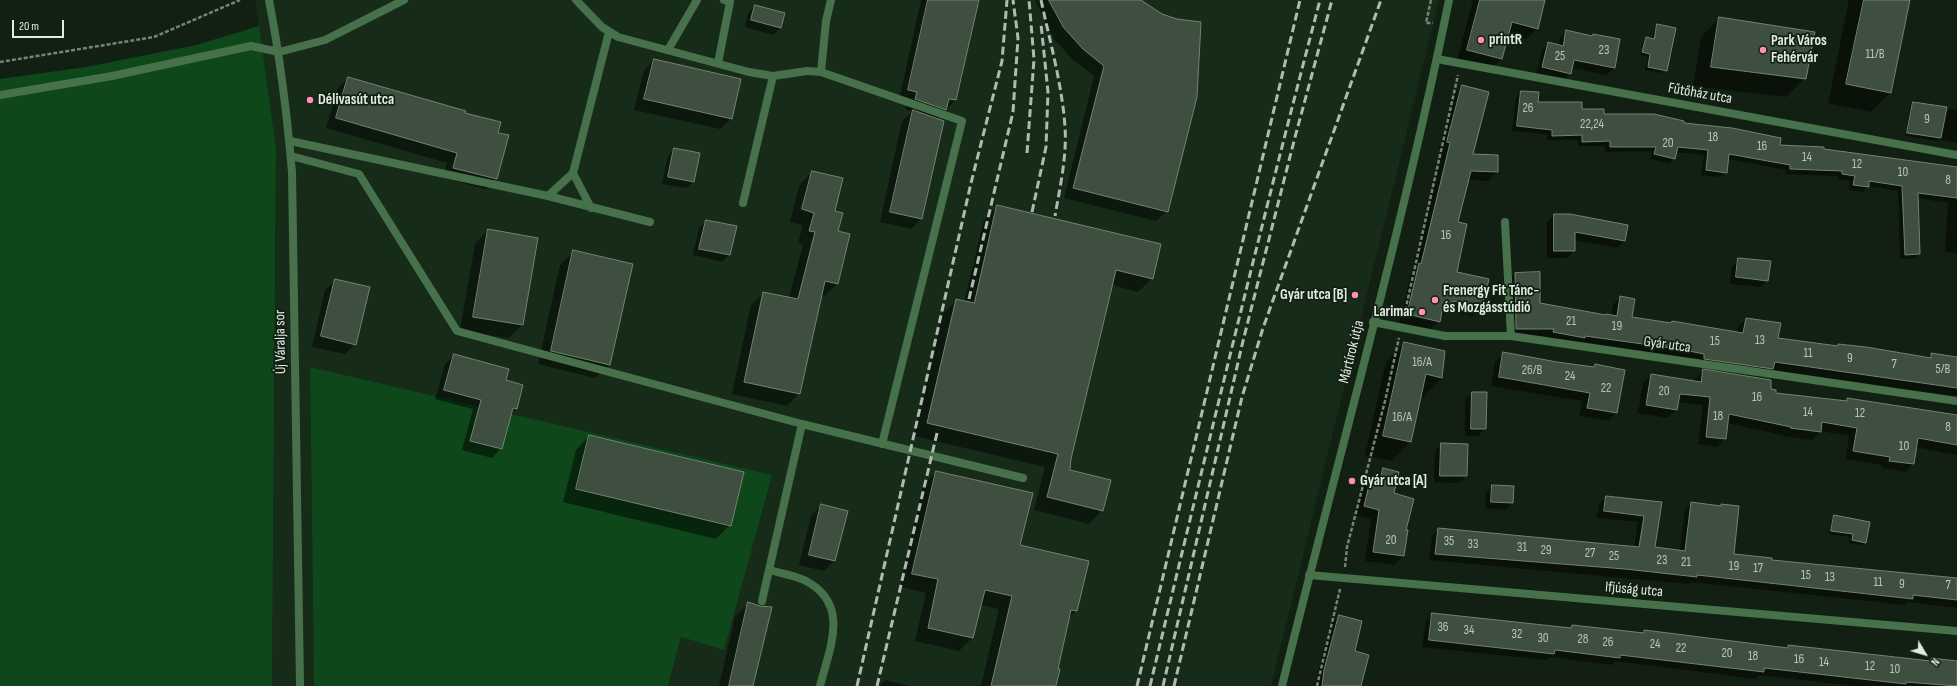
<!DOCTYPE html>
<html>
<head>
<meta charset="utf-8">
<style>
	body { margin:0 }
	#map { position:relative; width:1957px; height:686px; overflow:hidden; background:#112012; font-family:"Sofia Sans Condensed",sans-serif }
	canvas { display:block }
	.north { position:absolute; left:1905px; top:634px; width:40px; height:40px; -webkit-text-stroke:3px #112012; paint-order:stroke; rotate:128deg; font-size:11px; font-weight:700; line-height:16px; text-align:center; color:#e1ebe1 }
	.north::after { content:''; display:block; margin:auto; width:14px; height:18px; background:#e1ebe1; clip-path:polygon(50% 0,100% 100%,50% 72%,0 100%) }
	.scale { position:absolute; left:12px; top:20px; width:52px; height:18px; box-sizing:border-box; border:2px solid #e1ebe1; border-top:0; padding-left:5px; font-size:12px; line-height:14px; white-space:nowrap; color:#e1ebe1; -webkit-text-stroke:3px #112012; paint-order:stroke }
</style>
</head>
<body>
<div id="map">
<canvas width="1957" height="686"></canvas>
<div class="north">N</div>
<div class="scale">20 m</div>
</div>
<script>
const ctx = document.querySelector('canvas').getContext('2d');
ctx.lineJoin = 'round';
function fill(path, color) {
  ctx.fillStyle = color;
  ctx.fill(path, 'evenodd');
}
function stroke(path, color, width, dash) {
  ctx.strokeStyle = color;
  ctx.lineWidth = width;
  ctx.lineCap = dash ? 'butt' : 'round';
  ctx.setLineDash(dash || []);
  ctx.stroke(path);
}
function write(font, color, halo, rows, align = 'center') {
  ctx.font = font + ' "Sofia Sans Condensed",sans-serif';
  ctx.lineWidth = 3.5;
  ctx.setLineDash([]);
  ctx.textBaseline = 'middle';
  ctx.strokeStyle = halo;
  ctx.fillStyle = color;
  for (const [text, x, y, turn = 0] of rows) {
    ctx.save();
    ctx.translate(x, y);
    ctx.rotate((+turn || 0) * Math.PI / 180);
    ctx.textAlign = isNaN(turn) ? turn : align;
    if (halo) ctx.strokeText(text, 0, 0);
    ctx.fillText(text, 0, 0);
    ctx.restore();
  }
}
const built = new Path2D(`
	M255 0H1439L1271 686H668L681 637 724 650 310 367 314 686H272L276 148Z`);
const green = new Path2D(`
	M259 26 276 148 272 686H0V79L86 67 196 45Z
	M310 367 772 475 724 650 681 637 668 686H314Z`);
const shadow = new Path2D(`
	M921 0H978L956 100 936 119 921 219 911 229 880 222 902 121 912 112 905 109 907 102 899 100Z
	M1035 0H1140L1167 211 1156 221 1064 198 1094 76 1073 60 1054 39Z
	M1473 0H1544L1537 29 1526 39 1508 34 1501 59 1491 69 1457 60Z
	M1849 0H1909L1890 93 1871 112 1828 103Z
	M755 6 784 14 780 28 773 35 745 27 748 13Z
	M1720 18 1805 78 1786 97 1693 86 1701 37Z
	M1658 25 1666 70 1662 73 1645 70 1648 57 1640 55 1643 41 1646 38 1652 39 1655 28Z
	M1566 31 1614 68 1607 75 1571 68 1570 73 1563 80 1536 74 1542 50 1549 43 1558 46 1560 38Z
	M654 60 740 80 731 119 720 129 634 110 644 71Z
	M348 78 464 114 497 133 496 178 486 189 444 178 447 163 326 128 338 88Z
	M1462 86 1472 155 1497 156V172L1488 181 1468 180 1457 223 1455 272 1481 307 1472 316 1448 311 1430 330 1399 323 1442 152 1439 151 1453 96Z
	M1521 92 1537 103 1603 115 1682 124 1778 146 1822 150 1957 168V253L1945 252 1948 203 1917 198 1919 254 1914 259H1900L1898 191 1868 186 1863 192 1849 190 1850 181 1838 179V176L1785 174 1786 170 1728 159 1726 172 1721 177 1701 175 1704 155 1676 152 1674 158 1669 163 1650 159 1652 151 1605 152V146H1578V140H1547V134L1512 131 1516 97Z
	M1913 103 1957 110V143L1939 139 1937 141 1905 136 1910 106Z
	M674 149 693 182 686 188 662 184 668 156Z
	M812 172 833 212 837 232V284L824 296 821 295 799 393 787 406 732 394 751 305 764 293 789 298 803 245 798 243 803 225 790 222 800 184Z
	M997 206 1152 278 1138 292 1112 285 1068 471 1102 510 1089 524 1034 510 1045 467 914 436 943 313 957 300 964 302 984 220Z
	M1554 215H1570L1624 241 1617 248 1574 240V251L1567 258H1547V222Z
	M706 221 729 255 722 262 693 255 699 228Z
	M488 230 522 325 508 338 460 330 475 244Z
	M573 252 609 365 595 378 538 364 560 265Z
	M1739 259 1767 280 1761 287 1730 284 1732 266Z
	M1515 274 1539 304 1605 316H1611L1613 305 1620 297 1631 318 1670 324 1672 322 1737 333 1738 327 1746 319 1777 339 1836 347 1838 345 1928 358 1932 354 1957 358V396L1546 340 1547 336H1509L1508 281Z
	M336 280 355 344 345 354 312 347 325 290Z
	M1405 343 1442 378 1423 397 1420 396 1410 442 1391 461 1365 455 1386 362Z
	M1504 353 1593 368 1595 365 1616 413 1608 421 1579 416 1582 401 1491 386 1495 362Z
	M454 355 504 381 516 409 510 414 501 448 492 458 462 450 473 409 435 399 445 364Z
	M1703 371 1770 390 1775 394 1844 402 1848 399 1957 417V455L1916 447 1913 464 1905 472 1882 468V465L1846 459 1849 436 1820 431 1812 440 1783 436V435L1727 423 1725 438 1717 447 1698 444 1703 405 1677 402 1676 410 1668 418 1638 413 1643 383 1652 375 1694 382 1695 379Z
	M1472 393 1485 429 1478 436H1465V400Z
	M589 436 730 525 716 539 563 502 576 450Z
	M1442 444 1466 476 1459 483 1434 482 1435 451Z
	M1383 469 1405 530 1403 556 1394 565 1365 561 1371 519 1355 515 1362 487 1371 478 1374 479Z
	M936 472 1019 546 1076 611 1067 620 1055 686H981L999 609 980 605 972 638 959 651 915 641 926 593 900 587 923 485Z
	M1492 486 1512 503 1506 510 1485 508 1486 493Z
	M1606 497 1661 503 1654 548 1680 551 1685 510 1692 503 1720 507 1722 505 1733 555 1770 561 1955 579 1957 576V608L1908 602 1905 605 1691 582 1689 584 1429 560 1432 536 1439 529 1634 547 1638 522 1597 518 1599 504Z
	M821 505 834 561 824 571 799 565 811 516Z
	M1834 516 1865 542 1862 545 1849 543 1850 537 1829 534 1831 520Z
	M749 603 752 686H719L735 617Z
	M1433 614 1569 629 1572 626 1641 634 1644 631 1785 649 1788 646 1929 662 1931 659 1957 663V686H1855L1759 675 1756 679 1615 661 1612 665 1550 657 1546 660 1422 647 1426 621Z
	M1339 616 1353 652 1355 686H1315L1330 625Z
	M885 680 909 686H880Z`);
const building = new Path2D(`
	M928 0H979L956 100 949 99 946 110 915 99 917 92 908 90Z
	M1049 0H1141L1162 14 1177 19 1201 22 1197 97 1168 212 1073 188 1104 66 1083 49 1064 28Z
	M1480 0H1545L1538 29 1512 22 1502 59 1467 50Z
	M1864 0H1910L1891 93 1846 84Z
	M755 5 785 13 781 28 751 20Z
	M1719 17 1815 32 1806 79 1711 67Z
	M1657 24 1676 28 1667 71 1648 67 1650 54 1642 52 1646 37 1654 39Z
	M1566 30 1592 36 1593 34 1620 39 1615 68 1574 60 1571 74 1542 67 1548 42 1563 46Z
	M654 59 741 79 732 119 644 99Z
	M348 77 466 111 465 113 501 122 498 133 509 135 497 179 453 168 457 153 336 118Z
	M1462 85 1489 92 1473 154 1498 155V172L1471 171 1458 222 1467 224 1457 272 1489 279 1482 307 1453 301 1451 309 1443 307 1440 322 1407 314 1419 263 1421 264 1450 143 1447 142Z
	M1521 91 1539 92 1538 102H1582V109H1604V114H1654L1684 121V123L1732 128 1781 138 1780 145 1824 147V149L1957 167V198L1918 193 1920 254 1905 255 1902 186 1869 181V187L1853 185 1855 176 1842 174V171L1790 169V165L1729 154 1727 173 1706 170 1708 150 1678 147 1675 159 1654 154 1656 147H1610V141L1582 142V135L1552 136V130L1517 126Z
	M1913 102 1947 107 1941 138 1907 133Z
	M913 110 944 121 922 219 890 212Z
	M674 148 700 153 694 182 668 177Z
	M812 171 843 178 835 211 843 213 838 231 850 234 838 284 825 281 800 394 744 382 763 292 798 299 815 232 809 231 814 213 802 209Z
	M997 205 1161 244 1153 279 1116 270 1071 459 1070 470 1111 480 1103 511 1047 497 1058 454 927 423 956 299 974 303Z
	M1554 214H1570L1628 225 1625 241 1575 232V251H1554Z
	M706 220 737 226 730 255 699 249Z
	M488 229 538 238 523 325 473 317Z
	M573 250 633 264 610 365 551 351Z
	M1738 258 1771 261 1768 281 1736 277Z
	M1540 272V303L1606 315V314L1617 316 1620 296 1635 299 1632 317 1671 323 1672 321 1743 333 1746 318 1781 323 1778 338 1838 346V344L1866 347 1931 358V353L1957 357V388L1775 362 1773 369 1704 359V354L1679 349 1585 336V338L1553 332 1554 329H1516L1515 273Z
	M335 279 370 287 356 345 321 336Z
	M1404 342 1445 351 1442 378 1426 374 1411 442 1383 436Z
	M1503 352 1557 362 1594 367 1595 364 1625 370 1617 413 1587 408 1590 393 1499 377Z
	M454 354 509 369 506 380 523 385 517 409 513 408 502 449 470 441 481 400 444 390Z
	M1703 369 1771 380V389L1776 390V393L1847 401V398L1957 415V445L1918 438 1914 464 1889 461 1890 457 1853 451 1857 428 1822 422 1821 432 1790 428 1791 427 1729 414 1726 439 1706 437 1710 397 1680 394 1677 410 1646 405 1651 374 1701 382Z
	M1472 392H1487L1486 429H1471Z
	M589 435 744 472 731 526 576 489Z
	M1441 443 1468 444 1467 476H1440Z
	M1383 468 1399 472 1394 493 1414 499 1406 530H1408L1404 556 1373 552 1379 510 1364 506 1371 477 1380 480Z
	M936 471 1033 493 1020 545 1089 561 1077 611 1071 610 1058 669H1060L1056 686H991L1012 596 985 590 973 638 928 628 938 579 912 574Z
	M1492 485 1514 486 1513 503 1491 502Z
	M1606 496 1662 502 1655 547 1685 551 1691 502 1721 506V504L1739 506 1734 554 1772 558V560L1957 578V600L1913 595V599L1697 575V577L1625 569 1435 554 1438 528 1639 547 1644 516 1604 511Z
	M821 504 848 511 835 561 809 555Z
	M1834 515 1870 522 1866 543 1852 540 1853 534 1831 531Z
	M748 602 760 606 772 607 753 686H729Z
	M1432 613 1571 628 1572 625 1644 633V630L1788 648V645L1931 661V658L1957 661V686L1906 682V684L1764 668V672L1620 655V658L1555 650 1554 654 1429 640Z
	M1339 615 1362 621 1355 651 1369 655 1361 686H1322L1324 670Z`);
const path = new Path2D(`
	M1431 0 1426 23H1433
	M0 62 154 37 240 0
	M1404 316 1458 75
	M1345 567 1347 547 1385 401 1399 338
	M1317 686 1340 589`);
const service = new Path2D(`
	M576 0 602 27 618 37 749 72 773 76 807 71 821 72 962 121 882 444
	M668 50 697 0
	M718 63 730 2 724 0
	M821 72 826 21 831 0
	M290 141 548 196 650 222
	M291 156 359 174 457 331 802 424 1023 478
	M573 173 591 208
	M548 196 573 173 609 32
	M743 203 773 76
	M1505 222 1511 336
	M769 570C780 573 794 575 804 580 851 603 830 647 820 686
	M762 601 802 424`);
const minor = new Path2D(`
	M269 0C280 57 287 114 292 172L300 686
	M1437 59 1957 155
	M0 95 112 76 251 46 279 52 325 40 404 0
	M1373 322 1445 336H1511L1957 401
	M1309 575 1957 631`);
const tertiary = new Path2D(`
	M1282 686C1338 458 1402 231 1449 0`);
const rail = new Path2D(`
	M1041 0C1050 42 1062 84 1065 127 1067 156 1060 187 1055 216
	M1027 153 1034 59 1029 0
	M1032 212 1046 147 1048 92 1041 24
	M969 299 1013 112 1018 38 1013 0
	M857 686 971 183 1002 61 1007 0
	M877 686 938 429
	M1137 686 1300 0
	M1150 686C1205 457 1260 228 1320 0
	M1163 686 1243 341 1294 141 1332 0
	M1174 686 1242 397 1263 328 1381 0`);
const markers = [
	[1481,40,4,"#ff8eba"],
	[1763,50,4,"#ff8eba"],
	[310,100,4,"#ff8eba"],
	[1355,295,4,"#ff8eba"],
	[1435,300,4,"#ff8eba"],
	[1422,312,4,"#ff8eba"],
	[1352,481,4,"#ff8eba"]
];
const numberNames = [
	["23",1604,51],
	["11/B",1875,55],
	["25",1560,57],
	["26",1528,109],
	["9",1927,120],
	["22,24",1592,125],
	["18",1713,138],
	["20",1668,144],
	["16",1762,147],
	["14",1807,158],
	["12",1857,165],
	["10",1903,173],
	["8",1948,181],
	["16",1446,236],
	["21",1571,322],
	["19",1617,327],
	["13",1760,341],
	["15",1715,342],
	["11",1808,354],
	["9",1850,359],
	["16/A",1422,363],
	["7",1894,365],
	["5/B",1943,370],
	["26/B",1532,371],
	["24",1570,377],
	["22",1606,389],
	["20",1664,392],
	["16",1757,398],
	["14",1808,413],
	["12",1860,414],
	["18",1718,417],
	["16/A",1402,418],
	["8",1948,428],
	["10",1904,447],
	["20",1391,541],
	["35",1449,542],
	["33",1473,545],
	["31",1522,548],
	["29",1546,551],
	["27",1590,554],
	["25",1614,557],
	["23",1662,561],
	["21",1686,563],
	["19",1734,567],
	["17",1758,569],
	["15",1806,576],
	["13",1830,578],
	["11",1878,583],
	["9",1902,585],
	["7",1948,586],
	["36",1443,628],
	["34",1469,631],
	["32",1517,635],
	["30",1543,639],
	["28",1583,640],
	["26",1608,643],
	["24",1655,645],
	["22",1681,649],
	["20",1727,654],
	["18",1753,657],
	["16",1799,660],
	["14",1824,663],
	["12",1870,667],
	["10",1895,670]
];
const poiNames = [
	["printR",1489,40],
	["Park Város",1771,41],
	["Fehérvár",1771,58],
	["Délivasút utca",318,100],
	["Frenergy Fit Tánc-",1443,291],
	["és Mozgásstúdió",1443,308],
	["Gyár utca [B]",1347,295,"right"],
	["Larimar",1414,312,"right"],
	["Gyár utca [A]",1360,481]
];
const streetNames = [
	["Fűtőház utca",1700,94,10],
	["Új Váralja sor",281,342,-91],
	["Gyár utca",1667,345,8],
	["Mártírok útja",1352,352,-76],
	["Ifjúság utca",1634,590,5]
];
fill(built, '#172b19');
fill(green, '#0e4719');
fill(shadow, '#0007');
fill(building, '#3e4e3f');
stroke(building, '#718371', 1);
stroke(path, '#778377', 2.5, [4, 2]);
stroke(service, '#46714a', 8);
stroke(minor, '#46714a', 8);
stroke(tertiary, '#46714a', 8);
stroke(rail, '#b0bbb0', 3, [8, 4]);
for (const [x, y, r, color] of markers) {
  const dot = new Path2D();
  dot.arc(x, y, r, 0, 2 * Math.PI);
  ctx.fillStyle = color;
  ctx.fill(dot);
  stroke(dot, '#112012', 1.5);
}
write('13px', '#b8c4b8', null, numberNames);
write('bold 15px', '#e1ebe1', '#112012', poiNames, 'left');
write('15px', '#e1ebe1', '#112012', streetNames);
</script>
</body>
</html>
